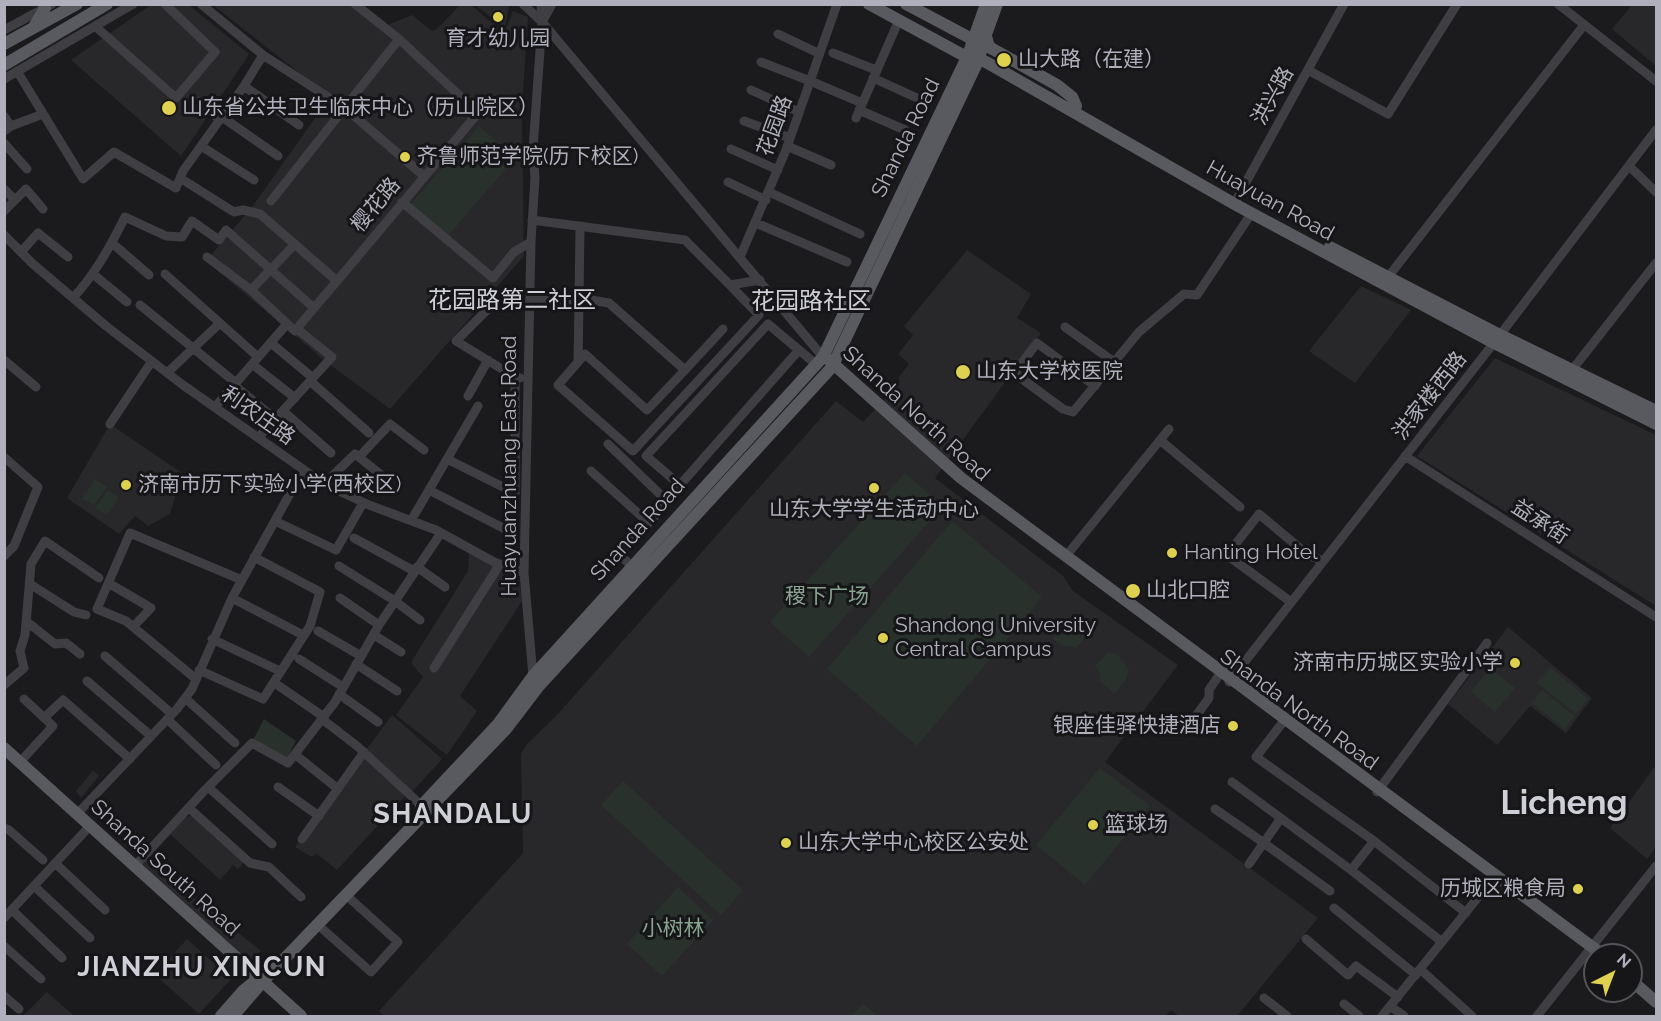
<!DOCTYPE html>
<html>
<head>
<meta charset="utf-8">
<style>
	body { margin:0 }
	#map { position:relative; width:1661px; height:1021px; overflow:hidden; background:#1b1b1d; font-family:Raleway,sans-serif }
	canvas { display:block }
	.frame { position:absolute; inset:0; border:6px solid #afb0bb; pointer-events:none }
	.north { position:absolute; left:1583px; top:943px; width:60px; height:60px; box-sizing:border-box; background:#161618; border:2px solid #535459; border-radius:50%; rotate:42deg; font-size:16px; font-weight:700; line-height:24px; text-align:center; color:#afb0bb }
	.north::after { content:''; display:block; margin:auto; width:21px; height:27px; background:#dfd150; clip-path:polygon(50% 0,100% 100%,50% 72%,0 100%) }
</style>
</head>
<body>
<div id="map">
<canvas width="1661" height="1021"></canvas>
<div class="frame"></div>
<div class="north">N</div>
</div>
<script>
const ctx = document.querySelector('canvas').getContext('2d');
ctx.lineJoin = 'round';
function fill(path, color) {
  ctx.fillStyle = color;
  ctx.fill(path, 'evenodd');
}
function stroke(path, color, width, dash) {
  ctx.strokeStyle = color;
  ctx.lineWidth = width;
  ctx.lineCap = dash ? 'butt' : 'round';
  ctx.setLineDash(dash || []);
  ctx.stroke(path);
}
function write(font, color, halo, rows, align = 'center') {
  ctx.font = font + ' Raleway,"Noto Sans SC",sans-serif';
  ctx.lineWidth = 6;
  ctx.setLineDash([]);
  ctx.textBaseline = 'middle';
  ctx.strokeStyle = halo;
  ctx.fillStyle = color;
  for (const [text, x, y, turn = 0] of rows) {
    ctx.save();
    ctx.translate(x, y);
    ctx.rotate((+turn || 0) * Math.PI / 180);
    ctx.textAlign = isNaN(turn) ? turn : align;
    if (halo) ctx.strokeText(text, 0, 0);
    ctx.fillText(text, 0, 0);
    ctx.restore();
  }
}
const built = new Path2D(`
	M152 4 189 5 249 54 181 156 71 60Z
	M213 5H352L384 31 390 24 412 15 432 31 437 29 460 5H471L504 33 513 11 528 17 522 108 524 256 390 409 325 361 206 261 252 207 330 97Z
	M475 5H509L505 28Z
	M1632 5H1656V66L1612 29Z
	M967 250 1031 294 1017 318 1041 333 935 478 1063 576 1073 591 1178 665 1105 762 1318 918 1237 1016H1179L1171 1010 1165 1016H384L379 1011 523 853 521 754 527 744 556 716 836 401 863 422 884 400 900 381 898 378 909 364 898 354 913 335 904 326Z
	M1361 286 1411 310 1355 383 1309 351Z
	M1495 358 1656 435V606L1417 456Z
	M110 424 182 473 170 514 148 526 135 516 119 534 67 498Z
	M469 552 518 577 522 601 460 696 477 711 447 755 396 715 423 677 412 664 413 659 468 571Z
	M1508 627 1592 698 1566 733 1530 706 1497 745 1448 704Z
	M392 715 442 759 412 792 366 750Z
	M362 756 405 796 337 870 316 853 312 857 295 847Z
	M1656 765V847L1647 859 1610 828Z
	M93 770 99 776 81 798 76 791Z
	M200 815 248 858 238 869 233 865 220 880 170 834 185 817Z
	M147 859 261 951 250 962 142 865Z
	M187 939 231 979 199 1014 155 975Z
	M47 992 74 1016H23Z`);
const green = new Path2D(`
	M479 126 515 158 447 237 410 205Z
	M905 473 943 506 809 657 770 622Z
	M95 479 107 487 94 505 82 499Z
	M108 490 119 497 107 515 95 508Z
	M952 521 1042 597 917 746 827 669Z
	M1075 626 1089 633 1076 648 1070 646H1062L1052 638Z
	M1108 652 1117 654 1129 670 1126 679 1115 694 1100 681V673L1095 666Z
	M1550 667 1588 699 1576 714 1537 683Z
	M1490 668 1515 688 1495 712 1471 692Z
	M1542 690 1575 716 1565 729 1532 703Z
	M264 719 296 741 286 759 253 740Z
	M1100 768 1150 806 1085 885 1036 845Z
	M623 781 743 890 721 915 601 805Z
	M678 887 713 920 662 976 627 944Z
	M863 1004 878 1016H852Z`);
const minor = new Path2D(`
	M523 4 542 22 823 357
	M1558 4 1656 81
	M542 22 552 4
	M95 26 176 98 215 52 165 4
	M4 30 52 4
	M778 34 818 53
	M833 53 876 70
	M263 55 345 108 424 176
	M761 62 810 81
	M1308 70 1388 114 1457 4
	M17 71 83 179 114 152 176 188 183 171 244 86 263 55 201 4
	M873 78 917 98
	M4 79 133 4
	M815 83 862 103
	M244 86 299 125
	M751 90 799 112
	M198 101 220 120
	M859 110 905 130
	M4 116 11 126 4 131
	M222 117 278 156
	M856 118 899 20
	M744 121 790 138
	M11 126 43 114
	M4 143 27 169
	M201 146 254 180
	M787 146 831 165
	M731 149 778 170
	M1629 166 1656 192
	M180 178 234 212 243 210 260 214 337 281 478 113 399 39 355 4
	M728 182 766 200
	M4 189 15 200
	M769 192 860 234
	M271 201 399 39
	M402 202 493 278 514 252 531 242
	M1234 204 1344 4
	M4 211 26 189 43 209
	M532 220 685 240 730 285 760 280
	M756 223 847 262
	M4 235 33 264 106 326 183 385 324 484 369 505 436 530 494 562 524 573
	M112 243 149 275
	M295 244 251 290 295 331 314 308
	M21 252 38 233 68 257
	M207 257 251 290
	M740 257 786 150 837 4
	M93 274 127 302
	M165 274 258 357
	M1385 281 1584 25
	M73 298C95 274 110 247 125 217L166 236 182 237 192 221 219 240 226 230 314 308 337 281
	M530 298 579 304 580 226
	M579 298 609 303 685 370 647 410 585 354 558 385 633 451 759 315 727 282
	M493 304 456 341 515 377 520 378
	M140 305 236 383
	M1065 327 1114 362
	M271 343 313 378
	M799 350 680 485 646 456 768 324 811 360
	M4 360 36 387
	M578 362 579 304
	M252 364 295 398
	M685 370 723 329
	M1572 370 1656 263
	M167 373 220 323
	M310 381 369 433
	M234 385 275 419
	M1095 386 1037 343 1014 373 1063 409 1073 412 1139 332 1184 294 1197 295 1251 214
	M468 396 488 360
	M215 407 286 325
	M283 411 331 453
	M110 424 152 361
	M258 438 332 357 297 329
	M1160 440 1240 507
	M608 444 668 502 619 555 632 566
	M1405 456 1656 617
	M4 457 38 487 14 546 4 556
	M359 457 390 424 424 450
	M447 459 515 493V377
	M591 471 649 523
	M324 484 355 454 380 474
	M429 490 503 528
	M412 519 478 406
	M275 521 336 550 363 503
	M354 538 414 571
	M1066 556 1169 429
	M339 566 395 601 420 620
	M417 567 445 587
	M30 584 74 612 86 615
	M110 584 151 608 133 627
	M232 598 303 635
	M340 598 379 625
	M1291 602 1227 555 1259 514 1308 555 1323 561
	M26 621 55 644 66 643 80 654
	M318 631 361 656
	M374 635 401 652
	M212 639 280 671
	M105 656 172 714
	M299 659 343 687
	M356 664 397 691
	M434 668 500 564
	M199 670 263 699 310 626 320 592 254 557
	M533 676 524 573 531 242 535 178 533 149 542 22 541 4
	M196 679 126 621 97 609 130 533 242 580
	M87 681 151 736
	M1229 682 1500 335 1656 130
	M4 685 24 668 20 651 25 635 31 564 45 541 99 578
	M279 686 324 717
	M339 694 378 722
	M185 698 235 743
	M44 718 63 700 130 759
	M167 719 216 765
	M322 719 357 746 421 805
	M1193 720 1209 698V690L1219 675
	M1283 722 1256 757 1374 841 1466 913
	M297 756 338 789
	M20 762 53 726 24 699
	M1232 782 1351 870 1442 942
	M208 787 272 844
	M278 787 319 816
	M1377 792 1487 643
	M189 808 250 863 269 867 301 897
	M1215 809 1264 843
	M77 814 177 709 192 689 232 598 292 490 305 471
	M4 828 9 830 43 860
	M302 839 364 752
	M1261 841 1330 891
	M55 863 105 910
	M1249 864 1281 818
	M134 867 204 791 252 743 288 763 335 702 379 625 441 533
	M1351 870 1374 841
	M34 886 90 938
	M1334 908 1416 975
	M12 910 62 958
	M4 918 90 826
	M318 925 371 972 398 942 346 895
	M1306 939 1348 975 1356 966 1398 997
	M4 946 41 979
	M1420 969 1472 1016
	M4 996 19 1009
	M1264 998 1287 1016
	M1344 1004 1359 1016
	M1390 1006 1404 1016
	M1382 1016 1496 875
	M1537 1016 1656 866`);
const major = new Path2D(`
	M869 4 961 54 986 62 1238 206 1494 343 1656 424
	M906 4 970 38 976 46
	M34 27 45 8
	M986 36 989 47 1057 85 1072 97 1076 106
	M4 44 77 4
	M4 65 107 4
	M1330 247 1500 335 1656 411
	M829 360 961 478 1603 955
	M4 748 301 1016
	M421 806 498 724 533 676 823 357 968 55 986 4
	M1631 980 1656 1002
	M221 1016 243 991 259 978
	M233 1016 264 980 506 729 538 687 832 367 979 59 984 40 997 4`);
const markers = [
	[498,17,6,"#dfd150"],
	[1004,60,8,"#dfd150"],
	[169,108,8,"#dfd150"],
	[405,157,6,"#dfd150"],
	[963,372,8,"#dfd150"],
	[126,485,6,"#dfd150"],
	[874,488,6,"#dfd150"],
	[1172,553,6,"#dfd150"],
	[1133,591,8,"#dfd150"],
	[883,638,6,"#dfd150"],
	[1515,663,6,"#dfd150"],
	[1233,726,6,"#dfd150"],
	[1093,825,6,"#dfd150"],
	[786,843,6,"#dfd150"],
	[1578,889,6,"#dfd150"]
];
const poiNames = [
	["育才幼儿园",498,39,"center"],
	["山大路（在建）",1018,60],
	["山东省公共卫生临床中心（历山院区）",182,108],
	["齐鲁师范学院(历下校区)",417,157],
	["山东大学校医院",976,372],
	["济南市历下实验小学(西校区)",138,485],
	["山东大学学生活动中心",874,510,"center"],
	["Hanting Hotel",1184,553],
	["山北口腔",1146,591],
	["Shandong University",895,626],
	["Central Campus",895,650],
	["济南市历城区实验小学",1503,663,"right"],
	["银座佳驿快捷酒店",1221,726,"right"],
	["篮球场",1105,825],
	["山东大学中心校区公安处",798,843],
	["历城区粮食局",1566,889,"right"]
];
const streetNames = [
	["洪兴路",1273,96,-61],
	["花园路",775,126,-70],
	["Shanda Road",906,138,-64],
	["Huayuan Road",1270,201,29],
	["樱花路",376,205,-50],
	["洪家楼西路",1430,396,-52],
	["Shanda North Road",916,414,42],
	["利农庄路",258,416,35],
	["Huayuanzhuang East Road",510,466,-90],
	["益承街",1540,522,33],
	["Shanda Road",638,530,-48],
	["Shanda North Road",1299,710,36],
	["Shanda South Road",165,868,42]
];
const parkNames = [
	["稷下广场",827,597],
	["小树林",673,929]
];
const quarterNames = [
	["花园路第二社区",512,301],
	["花园路社区",811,302]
];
const districtNames = [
	["SHANDALU",453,815],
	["JIANZHU XINCUN",202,968]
];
const townNames = [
	["Licheng",1564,804]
];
fill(built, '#28272a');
fill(green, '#29312d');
stroke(minor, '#3f3e43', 9);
stroke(major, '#595960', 12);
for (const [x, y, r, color] of markers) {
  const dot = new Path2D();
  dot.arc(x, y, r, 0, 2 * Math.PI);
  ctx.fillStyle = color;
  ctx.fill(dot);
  stroke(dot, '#161618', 2);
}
write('21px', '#afb0bb', '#161618', poiNames, 'left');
write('21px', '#afb0bb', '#161618', streetNames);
write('21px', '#88a390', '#161618', parkNames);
write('24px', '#cfd0d7', '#161618', quarterNames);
ctx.letterSpacing = '1.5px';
write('bold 27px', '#cfd0d7', '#161618', districtNames);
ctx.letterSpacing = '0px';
write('bold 33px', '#cfd0d7', '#161618', townNames);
</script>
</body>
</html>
